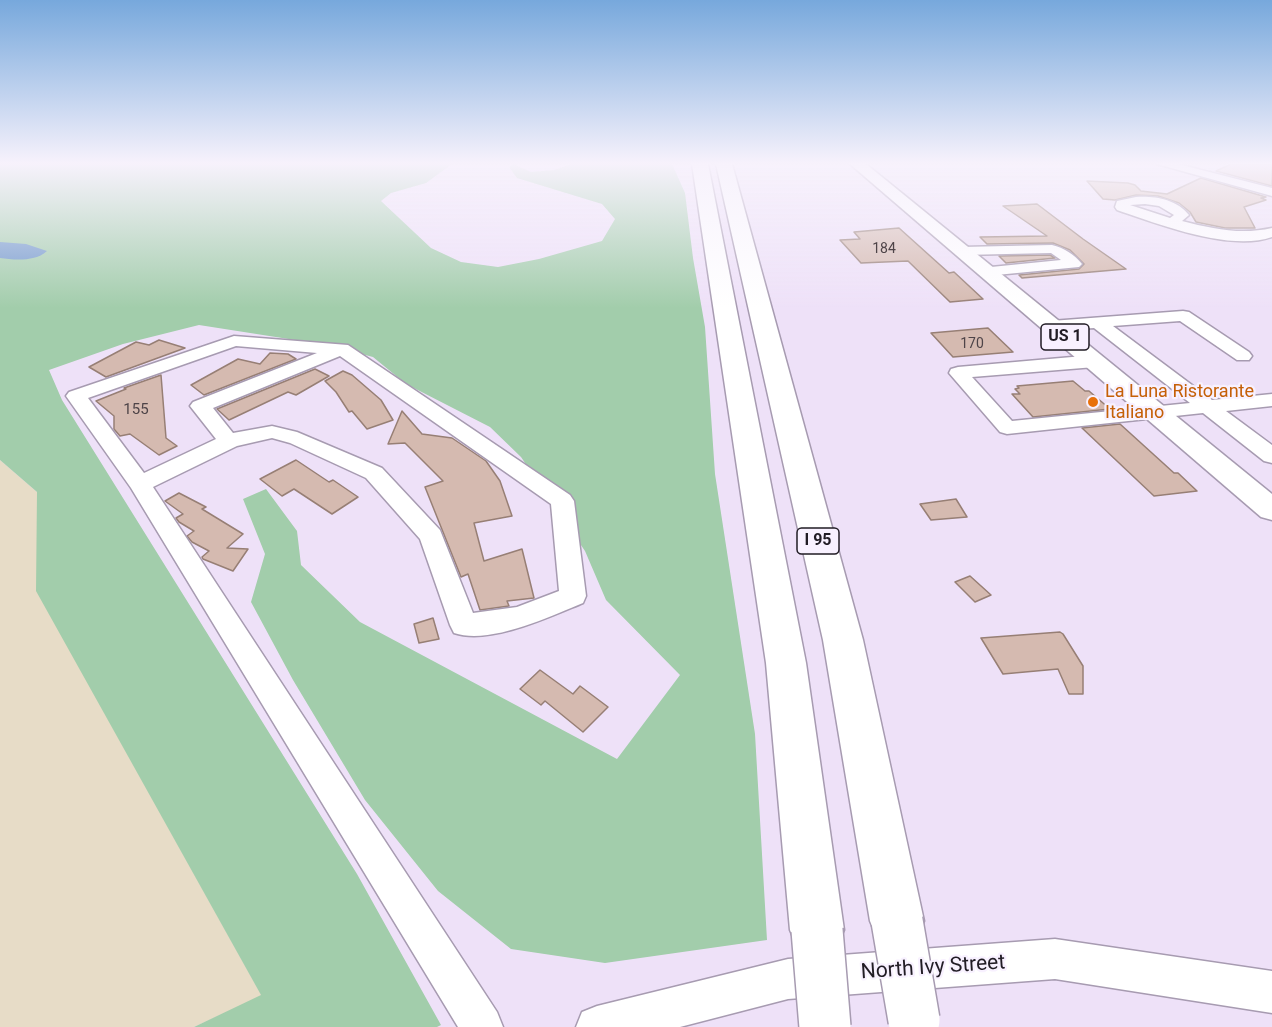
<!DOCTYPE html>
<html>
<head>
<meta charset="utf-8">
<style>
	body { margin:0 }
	canvas { display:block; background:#eee1f8 }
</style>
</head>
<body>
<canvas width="1272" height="1027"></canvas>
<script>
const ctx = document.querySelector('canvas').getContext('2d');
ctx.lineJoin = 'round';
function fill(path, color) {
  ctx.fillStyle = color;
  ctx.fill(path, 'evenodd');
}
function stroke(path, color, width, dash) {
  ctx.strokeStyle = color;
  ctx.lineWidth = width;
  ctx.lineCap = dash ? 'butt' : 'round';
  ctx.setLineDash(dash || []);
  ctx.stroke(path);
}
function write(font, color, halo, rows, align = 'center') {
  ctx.font = font + ' Roboto,sans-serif';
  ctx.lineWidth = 4.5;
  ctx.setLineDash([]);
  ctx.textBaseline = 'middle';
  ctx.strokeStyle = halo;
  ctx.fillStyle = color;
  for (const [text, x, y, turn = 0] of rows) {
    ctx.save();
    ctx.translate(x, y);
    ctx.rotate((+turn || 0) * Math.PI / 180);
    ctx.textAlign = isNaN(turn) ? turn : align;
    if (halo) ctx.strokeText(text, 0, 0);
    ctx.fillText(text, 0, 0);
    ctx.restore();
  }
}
const industrial = new Path2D(`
	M0 460 37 492V591L262 996 194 1027H0Z`);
const green = new Path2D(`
	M0 164H452L426 183 391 193 381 201 431 248 461 262 498 267 539 259 602 241 615 219 602 204 517 178 509 167 513 164 531 172 554 170 571 164H672L685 193 693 258 705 327 715 474 755 734 767 940 605 963 511 949 438 891 365 800 293 680 251 602 265 554 243 499 266 489 297 531 301 565 360 622 617 759 680 675 606 600 585 551 521 457 490 427 406 384 373 357 327 345 199 325 123 344 49 370 62 400 357 874 441 1025 437 1027H194L261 995 36 591 37 492 0 460Z`);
const water = new Path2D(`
	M0 242 26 244 47 251C35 262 14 260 0 258Z`);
const building = new Path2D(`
	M1231 164H1272V186L1216 171Z
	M1201 178 1266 197 1261 198 1266 200 1244 207 1255 228H1225L1196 222 1190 212 1179 203 1158 196 1136 195 1115 200 1103 199 1087 181 1128 183 1135 185 1141 191 1167 194Z
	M1037 204 1083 239 1126 269 1022 278 1019 275 1079 269 1084 264 1070 250 1053 243 987 244 980 237 1047 236 1003 206Z
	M899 228 949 273 954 272 983 299 950 302 908 261 861 263 840 240 860 239 854 232Z
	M1050 255 1055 258 1006 263 999 256Z
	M988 328 1013 352 953 357 931 333Z
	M159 340 185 348 106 377 89 367 136 342 149 345Z
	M270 353 288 354 296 359 204 395 191 385 238 359 260 364Z
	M315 369 329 376 296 395 288 392 229 420 217 409Z
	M343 371 352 375 381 400 393 420 367 429 352 411 349 412 336 392 325 381Z
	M161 375 166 438 177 446 159 455 130 434 120 436 114 429V416L96 401 126 389 124 388Z
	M1073 381 1085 391H1089L1110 409 1033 417 1012 394H1020L1015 389 1019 388 1017 386Z
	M402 411 422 434 452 438 486 461 500 481 512 516 474 523 484 561 522 549 534 598 507 601 509 606 480 610 468 574 461 577 425 487 443 481 405 443 388 444Z
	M1120 424 1174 473H1178L1197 491 1154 496 1082 428Z
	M296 460 329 482 333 480 358 497 332 514 294 489 282 496 260 479Z
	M179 493 206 507 202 509 243 534 227 548 248 549 233 571 203 559 202 557 209 551 192 542 187 536 194 531 179 522 176 518 183 514 165 501Z
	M956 499 967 517 931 520 920 504Z
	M970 576 991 595 975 602 955 582Z
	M433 618 439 639 419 643 414 624Z
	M1060 632 1063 634 1083 666V694H1069L1058 669 1003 674 981 638Z
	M540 670 573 694 580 686 608 707 583 732 545 701 541 705 520 689Z`);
const minor = new Path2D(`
	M1157 164H1178L1272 188V196Z
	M1136 197C1155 196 1176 199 1189 215L1182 221C1213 229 1241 235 1272 228V237C1230 252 1158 224 1117 210L1115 207 1117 201ZM1145 204 1159 206 1174 215 1170 218 1130 205Z
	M1052 245C1064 248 1074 254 1082 264L1079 267 986 276 978 271 981 268 1061 260 1051 253 962 255 955 251 962 247Z
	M1183 311 1189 312 1249 352 1252 356 1249 360H1237L1180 321 1113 326 1212 400 1272 394V406L1226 411 1272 445V463L1264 461 1203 413 1007 434 1000 432 949 373 951 369 958 367 1095 355 1102 357 1104 361 1102 365 1095 367 972 377 1012 421 1190 403 1094 328 1051 331 1045 330 1042 326 1045 322 1051 321Z
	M234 336 348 345 570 495 574 501 586 596 583 603C549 617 490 645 454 633L450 625 420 539 366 478 290 443 272 438 237 446 153 487 497 1012 503 1027H458L131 488 66 396 69 392ZM236 346 317 353 193 402 190 406 216 439 144 473 88 398ZM340 356 551 504 559 591 517 607 473 613 440 530 382 468 297 432 272 426 233 433 213 408Z
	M1055 939 1272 971V1013L1055 979 788 999 680 1027H576L582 1012 597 1006 788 959Z`);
const major = new Path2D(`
	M850 164H866L1272 494V520L1261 517Z`);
const highway = new Path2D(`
	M692 164H708L806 663 844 930 836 949 817 957 798 949 790 930 766 663Z
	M716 164H732L863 640 924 921 916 940 897 948 878 940 870 921 823 640Z`);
const highwayBridge = new Path2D(`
	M897 921 914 1020
	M817 930 825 1027`);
const markers = [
	[1093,402,6,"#e8710a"]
];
const farNumbernames = [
	["184",884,249],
	["170",972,344]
];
const numberNames = [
	["155",136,410]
];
const shields = [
	[1065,337,48],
	[818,541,42]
];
const shieldNames = [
	["US 1",1065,337],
	["I 95",818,541]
];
const foodNames = [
	["La Luna Ristorante",1105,392],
	["Italiano",1105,413]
];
const nearStreetnames = [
	["North Ivy Street",933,968,-4]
];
fill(industrial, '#e7dcc7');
fill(green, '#a2cdab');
fill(water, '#6e96c9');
fill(building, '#d5bab0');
stroke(building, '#977f75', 1.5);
stroke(minor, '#a79bb1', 3);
stroke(major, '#a79bb1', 3);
stroke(highway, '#a79bb1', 3);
fill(minor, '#fff');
fill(major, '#fff');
fill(highway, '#fff');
stroke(highwayBridge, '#a79bb1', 54, []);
stroke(highwayBridge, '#fff', 51);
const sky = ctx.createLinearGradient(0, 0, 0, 308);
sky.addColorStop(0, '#77a8dc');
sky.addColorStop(0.53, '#f7f2fc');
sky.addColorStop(1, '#f7f2fc00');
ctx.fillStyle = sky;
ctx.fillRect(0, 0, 1272, 308);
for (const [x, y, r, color] of markers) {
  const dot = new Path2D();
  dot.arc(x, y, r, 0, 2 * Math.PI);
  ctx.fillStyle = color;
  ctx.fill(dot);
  stroke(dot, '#f8f1ff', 2);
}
write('14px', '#4e4448', null, farNumbernames);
write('15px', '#4e4448', null, numberNames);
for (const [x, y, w] of shields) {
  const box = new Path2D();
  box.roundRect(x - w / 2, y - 13, w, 26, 4.5);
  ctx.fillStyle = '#f8f1ff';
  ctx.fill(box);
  stroke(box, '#211c25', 1.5);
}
write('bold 16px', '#211c25', null, shieldNames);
write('18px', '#c56008', '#f8f1ff', foodNames, 'left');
write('21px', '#211c25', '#f8f1ff', nearStreetnames);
</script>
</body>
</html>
